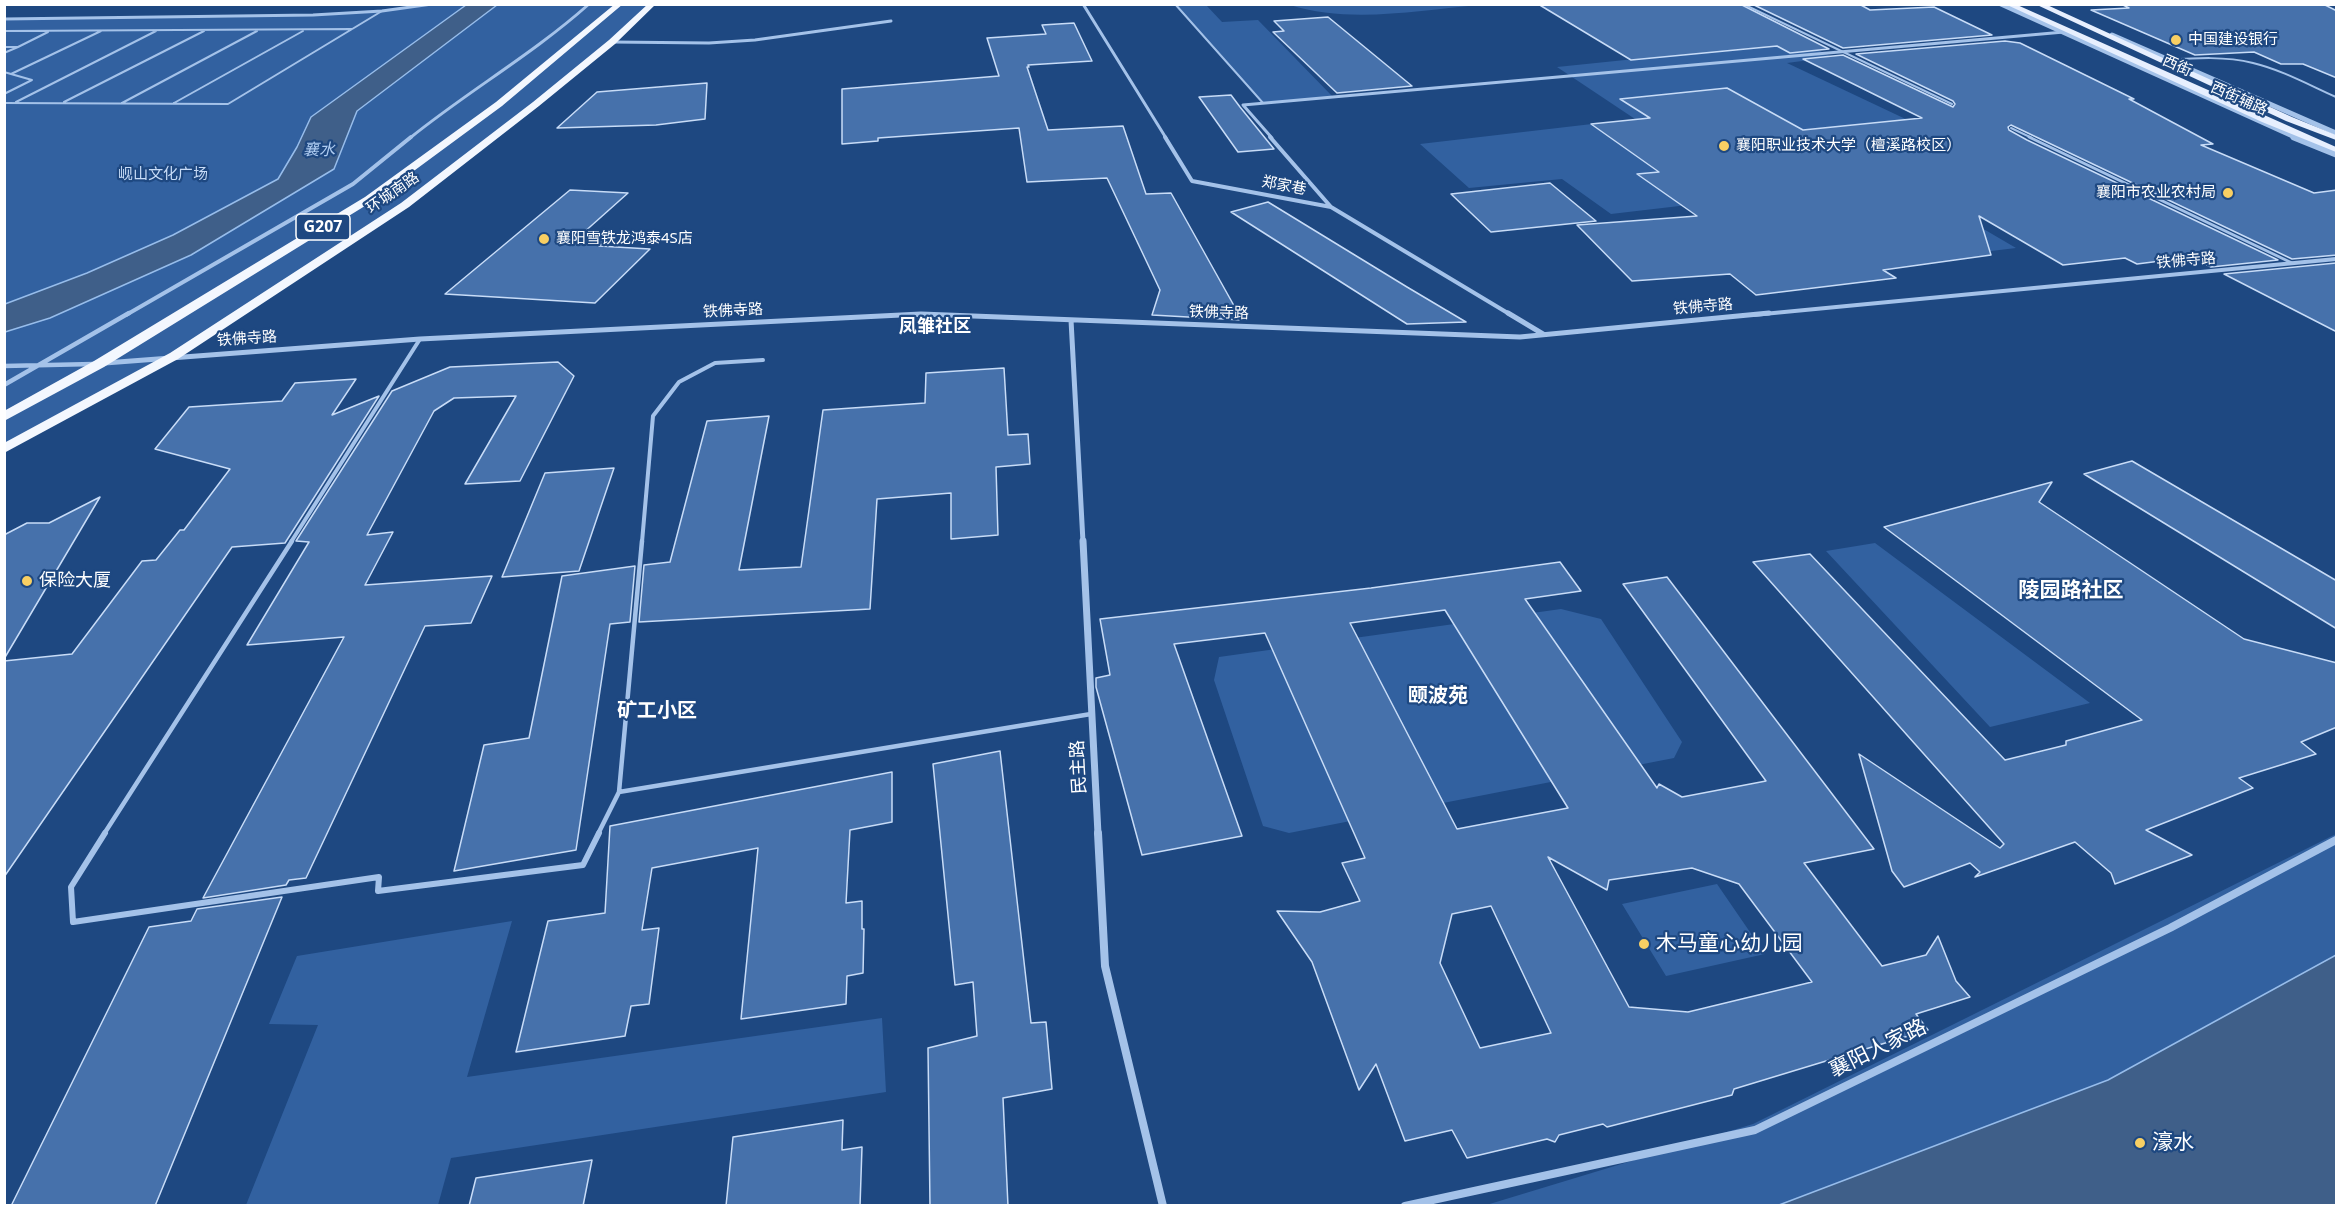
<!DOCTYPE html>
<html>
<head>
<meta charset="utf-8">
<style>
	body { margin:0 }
	#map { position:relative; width:2341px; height:1210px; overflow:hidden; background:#1e4881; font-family:"Noto Sans",sans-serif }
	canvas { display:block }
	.frame { position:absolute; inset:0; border:6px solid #fff; pointer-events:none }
</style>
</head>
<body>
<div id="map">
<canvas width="2341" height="1210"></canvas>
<div class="frame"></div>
</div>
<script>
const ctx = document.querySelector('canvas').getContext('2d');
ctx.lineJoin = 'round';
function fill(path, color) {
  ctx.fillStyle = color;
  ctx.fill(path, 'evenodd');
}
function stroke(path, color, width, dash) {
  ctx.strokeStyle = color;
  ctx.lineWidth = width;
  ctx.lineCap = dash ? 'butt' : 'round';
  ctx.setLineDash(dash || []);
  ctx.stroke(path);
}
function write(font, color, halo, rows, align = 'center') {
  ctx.font = font + ' "Noto Sans","Noto Sans SC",sans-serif';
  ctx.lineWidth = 4.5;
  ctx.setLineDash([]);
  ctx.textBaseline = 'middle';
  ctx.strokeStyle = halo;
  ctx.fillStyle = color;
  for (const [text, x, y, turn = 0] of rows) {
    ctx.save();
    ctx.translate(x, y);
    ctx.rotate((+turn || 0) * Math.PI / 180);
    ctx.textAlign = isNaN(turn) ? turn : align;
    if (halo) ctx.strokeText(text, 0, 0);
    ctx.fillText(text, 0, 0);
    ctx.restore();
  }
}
const green = new Path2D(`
	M432 4 653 5 612 42 405 205 174 356 5 449V19C147 17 291 22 432 4Z
	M1175 5H1206L1222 22 1258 20 1333 97 1263 103Z
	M1290 5V4L1480 5C1419 10 1350 24 1290 5Z
	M1726 5 1832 57 1787 63 1931 131 1835 142 2016 248 1900 262 1799 192 1611 214 1562 179 1469 188 1420 144 1635 119 1557 67 1693 53Z
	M1875 543 2090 703 1990 727 1826 551Z
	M1561 609 1601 619 1682 742 1674 758 1289 833 1263 826 1214 680 1219 657Z
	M2336 834V954L2108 1080 1779 1205 1483 1206 1753 1124Z
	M1717 884 1765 954 1666 976 1622 904Z
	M512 921 467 1077 882 1018 886 1092 451 1158 438 1205H246L318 1025 269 1024 297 956Z`);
const water = new Path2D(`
	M466 5H497L357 111 334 169 191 255 50 318 5 332V304L87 273 173 235 278 179 297 147 311 117Z
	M2336 955V1205H1779L2108 1080Z`);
const building = new Path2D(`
	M1538 4H1740L1829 49 1790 53 1777 46 1631 60Z
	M1752 4H1859L1870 10 1934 7 1992 35 1843 48Z
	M2121 4H2323L2337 11V78L2303 64H2281L2254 52 2195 55 2091 10 2129 8Z
	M1328 17 1412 86 1337 93 1273 32 1284 31 1274 21Z
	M1074 23 1092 61 1028 65 1029 67H1027L1048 130 1123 126 1146 194 1171 193 1242 320 1152 315 1160 290 1107 178 1027 182 1019 128 878 138V141L842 144V89L999 76 987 38 1046 34 1042 25Z
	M2005 41 2020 43 2134 99H2129L2213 144 2201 145 2314 193 2337 190V255L2292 259 2011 125 2008 127 2009 130 2027 140 2278 260 2211 267 2192 257 2137 264 2125 258 2063 265 1979 216 1991 255 1883 270 1896 278 1756 295 1730 274 1632 281 1577 225 1697 216 1637 174 1659 172 1591 124 1650 118 1620 99 1727 88 1803 130 1922 118 1803 59 1843 55 1953 107 1955 104 1953 101 1856 54Z
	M707 83 705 119 656 125 557 128 597 92Z
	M1231 95 1240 107 1274 149 1238 152 1199 97Z
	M1550 183 1596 221 1491 232 1451 194Z
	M570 190 628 193 582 234 610 236 599 246 650 249 595 303 445 294Z
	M1268 202 1407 287 1466 322 1407 324 1231 212Z
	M2337 263V332L2224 274 2336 263Z
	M558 362 574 376 520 481 465 484 516 396 454 398 434 411 367 535 393 532 365 585 492 576 471 623 425 626 306 878 289 880 286 885 203 898 344 637 247 645 309 542 296 541 392 391 450 367Z
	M1004 368 1008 435 1028 434 1030 464 996 467 998 535 951 539V493L877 499 870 609 639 622 644 565 670 562 707 421 769 416 739 570 801 567 823 410 925 403 926 373Z
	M356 379 332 415 379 396 285 543 232 547 4 877V661L72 654 142 561 156 560 180 530H184L230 469 155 449 189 407 282 401 295 383Z
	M2132 461 2337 581V629L2084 474Z
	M614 468 579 571 502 577 545 473Z
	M2052 482 2039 502 2244 639 2337 663V727L2301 742 2316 754 2239 778 2253 788 2146 830 2192 855 2115 884 2111 873 2075 842 1975 877 1980 872 1970 863 1904 887 1892 871 1859 754 2000 848 2004 844 1753 562 1810 554 2005 760 2066 745V741L2142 720 1884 527Z
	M100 497 4 659V535L27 523H49Z
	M1560 562 1581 591 1525 599 1657 788 1659 784 1682 797 1766 781 1623 584 1667 577 1874 849 1804 863 1882 966 1926 955 1938 936 1956 981 1970 997 1916 1014 1928 1030 1734 1089 1732 1095 1607 1127 1603 1124 1559 1135 1555 1142 1547 1139 1467 1158 1452 1130 1405 1141 1376 1064 1359 1090 1312 962 1277 911 1320 912 1360 901 1342 863 1365 858 1265 633 1174 644 1242 836 1142 855 1096 687V678L1110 675 1100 619 1371 588ZM1445 610 1568 808 1457 829 1350 623ZM1548 857 1607 890 1609 880 1692 868 1739 884 1812 982 1688 1012 1629 1007ZM1491 906 1551 1033 1480 1048 1440 963 1452 914Z
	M635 566 630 622 610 624 576 850 454 871 484 745 529 738 562 576Z
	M1000 751 1031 1023 1046 1022 1052 1089 1003 1098 1008 1206H930L928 1048 977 1036 973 982 955 985 933 764Z
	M892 772V822L850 830 846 903 862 901V929H864L863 973 847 976 846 1004 741 1019 758 848 652 868 642 930 659 928 649 1004 631 1006 625 1036 516 1052 548 921 605 913 610 826Z
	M282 897 155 1206H11L149 927 191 921 197 909Z
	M843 1120 842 1150 862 1147 860 1206H726L733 1137Z
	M592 1160 583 1206H469L476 1178Z`);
const serviceFar4 = new Path2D(`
	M1175 4 1263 103
	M1743 4 1952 104
	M4 31 352 29
	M4 47H18L4 53
	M18 47 48 32
	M2168 60C2196 58 2225 56 2253 63 2282 70 2309 85 2336 97
	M4 72 32 80 4 94
	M11 74 101 31
	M16 102 156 31
	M64 102 204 31
	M4 103 228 104 382 11
	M122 103 257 31
	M174 103 303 31
	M2011 128 2032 138`);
const serviceFar3 = new Path2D(`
	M2029 137 2292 263`);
const serviceFar2 = new Path2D(`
	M291 542 420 339
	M642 542 653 416 679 382 715 363 763 360`);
const serviceFar1 = new Path2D(`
	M642 541 619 792 1091 714
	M104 834 292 541
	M598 834 619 792`);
const service = new Path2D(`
	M105 833 71 887 73 922 379 877 378 891 583 865 599 833`);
const pedestrianFar2 = new Path2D(`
	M410 138C468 91 533 54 589 4`);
const pedestrianFar1 = new Path2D(`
	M126 315 353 184 411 137`);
const pedestrian = new Path2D(`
	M4 366 94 364
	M4 385 129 313`);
const minorFar4 = new Path2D(`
	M1083 4 1166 138
	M4 19 313 15 382 11 432 4
	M612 42 709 43 755 40 891 21
	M1272 138 1243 105 2064 32`);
const minorFar3 = new Path2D(`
	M1165 137 1192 181 1331 207 1511 315
	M1270 137 1331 207
	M906 315H940
	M1753 315 2336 259`);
const minorFar2 = new Path2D(`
	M1508 313 1543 334
	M1071 320 1083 542
	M105 363 420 339 921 314 1520 337 1769 313`);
const minorFar1 = new Path2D(`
	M1083 541 1098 834`);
const minor = new Path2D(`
	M1098 833 1105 966 1163 1206
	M1405 1206 1755 1130 2170 928 2336 840`);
const tertiaryFar1 = new Path2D(`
	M2001 4 2297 138
	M2112 35 2336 133`);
const tertiary = new Path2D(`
	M2294 137 2336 154`);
const primary = new Path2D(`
	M2005 4H2015L2336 147V152L2262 122Z
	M2035 4H2045L2292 117 2336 135V140L2286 121Z`);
const trunk = new Path2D(`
	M615 4H623L502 106 373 201 104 367 4 421V411L94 361 365 197 496 102Z
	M648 4H656L615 44 539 106 409 207 178 359 4 453V443L170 353 401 203 533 102 609 40Z`);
const markers = [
	[2176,40,6,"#f8cf63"],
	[1724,146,6,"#f8cf63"],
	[2228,193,6,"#f8cf63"],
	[544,239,6,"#f8cf63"],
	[27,581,6,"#f8cf63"],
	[1644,944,6,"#f8cf63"],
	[2140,1143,6,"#f8cf63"]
];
const farPoinames = [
	["中国建设银行",2188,40],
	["襄阳职业技术大学（檀溪路校区）",1736,146],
	["襄阳市农业农村局",2216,193,"right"],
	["襄阳雪铁龙鸿泰4S店",556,239]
];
const farStreetnames = [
	["西街",2177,66,24],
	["西街辅路",2239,99,24],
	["郑家巷",1284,186,11],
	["环城南路",393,193,-35],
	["铁佛寺路",2186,261,-5],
	["铁佛寺路",1703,307,-5],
	["铁佛寺路",733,311,-3],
	["铁佛寺路",1219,313,2],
	["铁佛寺路",247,339,-4]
];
const farParknames = [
	["岘山文化广场",163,175]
];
const farWaternames = [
	["襄水",319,150]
];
const shields = [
	[323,227,54]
];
const shieldNames = [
	["G207",323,227]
];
const farQuarternames = [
	["凤雏社区",935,327]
];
const poiNames = [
	["保险大厦",39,581]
];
const streetNames = [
	["民主路",1079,767,-93]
];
const neighbourhoodNames = [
	["颐波苑",1438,696],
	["矿工小区",657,711]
];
const quarterNames = [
	["陵园路社区",2071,591]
];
const nearPoinames = [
	["木马童心幼儿园",1656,944],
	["濠水",2152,1143]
];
const nearStreetnames = [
	["襄阳人家路",1878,1049,-26]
];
fill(green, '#3261a0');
fill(water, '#3f5f89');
stroke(water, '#97bdeb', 1.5);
fill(building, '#4671ab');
stroke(building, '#c8dcf7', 1.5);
stroke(serviceFar4, '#a4c2e9', 2);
stroke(serviceFar3, '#a4c2e9', 3);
stroke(serviceFar2, '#a4c2e9', 4);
stroke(serviceFar1, '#a4c2e9', 4.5);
stroke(service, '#a4c2e9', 6);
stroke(pedestrianFar2, '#a4c2e9', 3);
stroke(pedestrianFar1, '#a4c2e9', 4);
stroke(pedestrian, '#a4c2e9', 4.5);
stroke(minorFar4, '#a4c2e9', 3);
stroke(minorFar3, '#a4c2e9', 4);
stroke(minorFar2, '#a4c2e9', 5);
stroke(minorFar1, '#a4c2e9', 7);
stroke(minor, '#a4c2e9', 8);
stroke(tertiaryFar1, '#a4c2e9', 5);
stroke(tertiary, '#a4c2e9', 7);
fill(primary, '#e7effe');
fill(trunk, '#f3f7fe');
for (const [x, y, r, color] of markers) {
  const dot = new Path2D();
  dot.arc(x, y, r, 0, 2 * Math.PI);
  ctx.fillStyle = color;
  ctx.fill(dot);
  stroke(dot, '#1e4881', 2);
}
write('15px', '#fff', '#1e4881', farPoinames, 'left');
write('15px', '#fff', '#1e4881', farStreetnames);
write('15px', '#c8dcf7', '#1e4881', farParknames);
write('italic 16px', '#afccf1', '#1e4881', farWaternames);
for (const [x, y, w] of shields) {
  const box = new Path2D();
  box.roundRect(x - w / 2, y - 13, w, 26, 4.5);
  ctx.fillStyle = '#1e4881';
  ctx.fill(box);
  stroke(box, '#fff', 1.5);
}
write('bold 16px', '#fff', null, shieldNames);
write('bold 18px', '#fff', '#1e4881', farQuarternames);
write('18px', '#fff', '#1e4881', poiNames, 'left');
write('18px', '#fff', '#1e4881', streetNames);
write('bold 20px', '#fff', '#1e4881', neighbourhoodNames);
write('bold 21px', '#fff', '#1e4881', quarterNames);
write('21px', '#fff', '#1e4881', nearPoinames, 'left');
write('21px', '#fff', '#1e4881', nearStreetnames);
</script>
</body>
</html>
